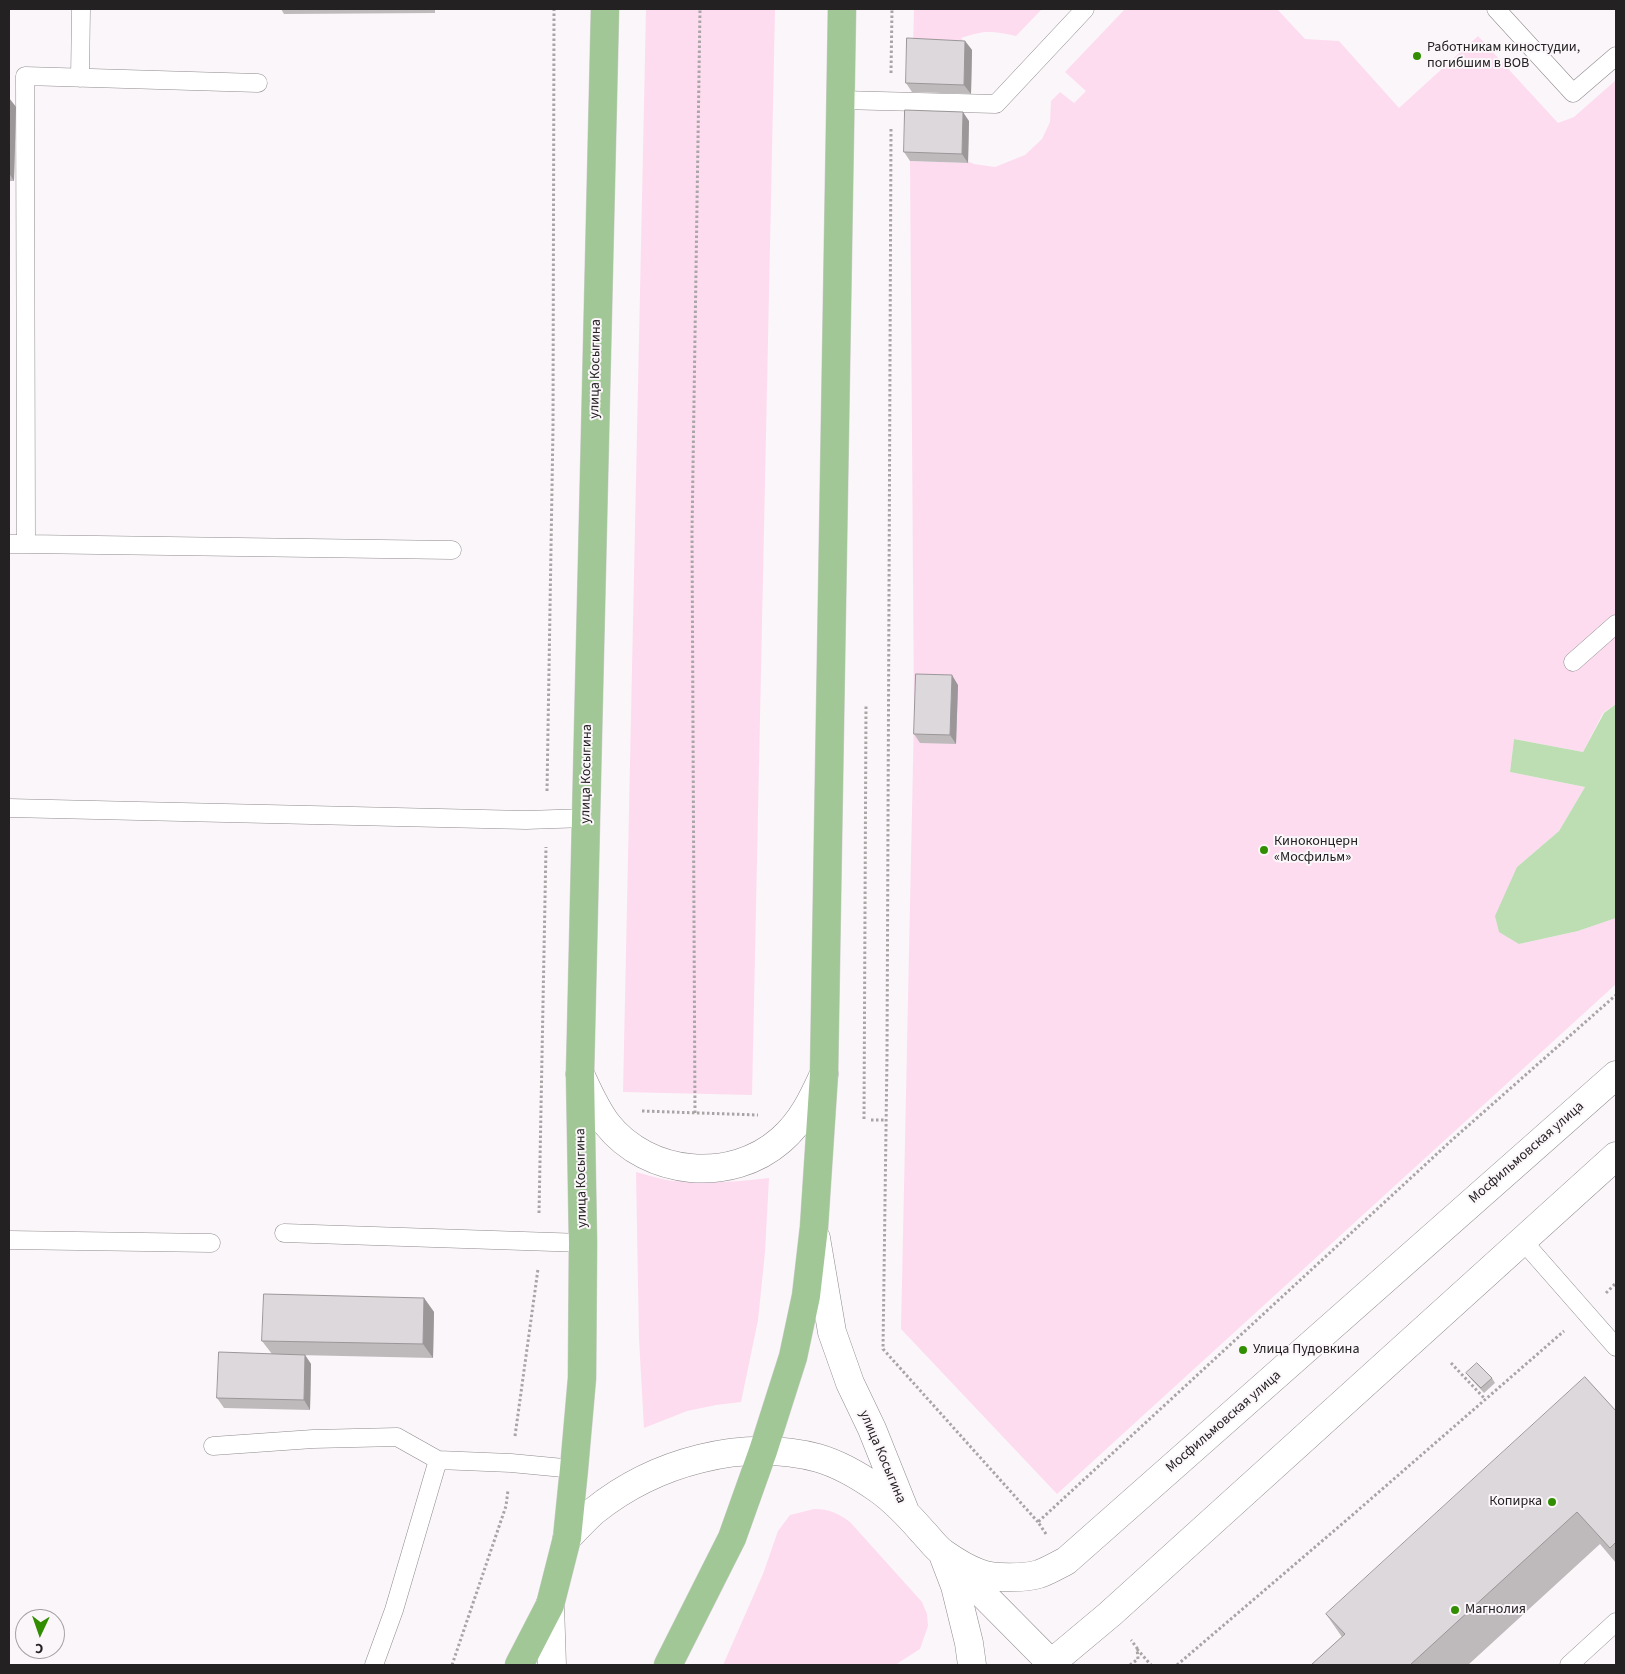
<!DOCTYPE html>
<html>
<head>
<meta charset="utf-8">
<style>
	body { margin:0 }
	#map { position:relative; width:1625px; height:1674px; overflow:hidden; background:#fbf6f9; font-family:"Source Sans 3",sans-serif }
	canvas { display:block }
	.frame { position:absolute; inset:0; border:10px solid #232122; pointer-events:none }
	.north { position:absolute; left:15px; top:1609px; width:50px; height:50px; box-sizing:border-box; background:#fbf6f9; border:1px solid #a5a1a3; border-radius:50%; rotate:183deg; font-size:14px; font-weight:700; line-height:20px; text-align:center; color:#232122 }
	.north::after { content:''; display:block; margin:auto; width:18px; height:22px; background:#318e00; clip-path:polygon(50% 0,100% 100%,50% 72%,0 100%) }
</style>
</head>
<body>
<div id="map">
<canvas width="1625" height="1674"></canvas>
<div class="frame"></div>
<div class="north">С</div>
</div>
<script>
const ctx = document.querySelector('canvas').getContext('2d');
ctx.lineJoin = 'round';
function fill(path, color) {
  ctx.fillStyle = color;
  ctx.fill(path, 'evenodd');
}
function stroke(path, color, width, dash) {
  ctx.strokeStyle = color;
  ctx.lineWidth = width;
  ctx.lineCap = dash ? 'butt' : 'round';
  ctx.setLineDash(dash || []);
  ctx.stroke(path);
}
function write(font, color, halo, rows, align = 'center') {
  ctx.font = font + ' "Source Sans 3",sans-serif';
  ctx.lineWidth = 4;
  ctx.setLineDash([]);
  ctx.textBaseline = 'middle';
  ctx.strokeStyle = halo;
  ctx.fillStyle = color;
  for (const [text, x, y, turn = 0] of rows) {
    ctx.save();
    ctx.translate(x, y);
    ctx.rotate((+turn || 0) * Math.PI / 180);
    ctx.textAlign = isNaN(turn) ? turn : align;
    if (halo) ctx.strokeText(text, 0, 0);
    ctx.fillText(text, 0, 0);
    ctx.restore();
  }
}
const green = new Path2D(`
	M646 9H775L752 1095 623 1092Z
	M914 9H1042L1016 36C990 31 986 30 961 38L972 50 913 48Z
	M1125 9H1277L1305 39 1339 41 1399 108 1478 36 1558 123 1574 117 1616 80V704L1603 713 1583 752 1514 739 1510 772 1585 787 1559 831 1517 867 1519 944 1578 931 1616 918V984L1057 1494 901 1329 914 716 910 161 967 163 956 156 974 164 995 167 1025 155 1042 139 1050 122 1051 101 1060 92 1074 103 1086 91 1065 72Z
	M636 1172C648 1175 662 1180 674 1181 706 1184 737 1182 769 1178L765 1252 758 1320 741 1402 716 1405 687 1411 644 1428 639 1339Z
	M814 1509C829 1509 838 1513 850 1522L922 1602 927 1614 928 1626 920 1649 895 1665H723L763 1574 778 1531 790 1515Z`);
const water = new Path2D(`
	M1616 704V918L1578 931 1519 944 1499 932 1495 916 1517 867 1559 831 1585 787 1510 772 1514 739 1583 752 1604 713Z`);
const path = new Path2D(`
	M891 73 892 9
	M891 129 887 1056 883 1349 1038 1522
	M547 791 553 427 554 9
	M642 1111 758 1115
	M695 1113 692 533 700 9
	M864 1119 866 705
	M871 1120H886
	M539 1213 546 847
	M1606 1293 1616 1283
	M1451 1363 1485 1399
	M515 1436 538 1269
	M1046 1534 1038 1522 1452 1140 1616 995
	M1137 1649 1151 1665
	M452 1665 506 1506 508 1490
	M1130 1665 1138 1659 1137 1648 1131 1640
	M1177 1665 1349 1518 1564 1331`);
const service = new Path2D(`
	M1496 9 1573 93 1616 56
	M80 78 81 9
	M841 100 996 104 1085 9
	M9 544H26L25 76 258 83
	M26 544 452 550
	M1573 662 1616 624
	M9 808 526 820 586 818
	M284 1233 583 1243
	M9 1240 211 1243
	M1522 1240 1616 1347
	M213 1446 313 1439 397 1437 438 1460
	M374 1665 394 1610 438 1460 511 1463 574 1469
	M1569 1665 1616 1622`);
const minor = new Path2D(`
	M580 1074C588 1091 595 1108 607 1124 648 1176 731 1184 781 1140 802 1122 813 1098 824 1074
	M949 1560 1053 1665`);
const secondary = new Path2D(`
	M816 1238 832 1332 850 1383 872 1429 904 1509
	M567 1538C576 1529 585 1519 594 1511 655 1462 742 1438 818 1458 839 1464 861 1477 878 1489 895 1501 909 1516 922 1531 929 1538 935 1547 943 1553 953 1560 967 1569 979 1573 992 1579 1026 1578 1039 1574 1048 1571 1058 1565 1066 1561L1616 1075
	M942 1552 955 1586 969 1643 972 1665
	M550 1605 552 1665
	M1049 1665 1110 1614 1616 1156`);
const primary = new Path2D(`
	M519 1665 550 1605 567 1538 574 1469 582 1378 583 1243 580 1074 605 9
	M668 1665 732 1538 763 1451 793 1357 806 1296 814 1227 824 1074 842 9`);
const wall = new Path2D(`
	M281 9H435V13L284 14Z
	M965 41 972 50 971 94 912 92 906 83Z
	M9 98 16 107 14 181H9Z
	M969 121 968 163 910 161 904 152Z
	M958 685 956 744 920 743 914 734Z
	M424 1298 434 1312 433 1358 297 1355H305L311 1364 310 1410 224 1408 217 1398 272 1354 262 1341Z
	M1466 1373 1492 1378 1495 1383 1484 1393 1470 1378Z
	M1616 1411V1563L1600 1544 1468 1665H1311L1342 1637 1326 1614Z`);
const shadedWall = new Path2D(`
	M965 41 972 50 971 94 964 85Z
	M9 98 16 107 14 181 9 173Z
	M963 112 969 121 968 163 962 154Z
	M952 675 958 685 956 744 950 735Z
	M424 1298 434 1312 433 1358 423 1344Z
	M305 1355 311 1364 310 1410 304 1400Z`);
const building = new Path2D(`
	M907 38 965 41 964 85 906 83Z
	M905 110 963 112 962 154 904 152Z
	M916 674 952 675 950 735 914 734Z
	M264 1294 424 1298 423 1344 262 1341Z
	M219 1352 305 1355 304 1400 217 1398Z
	M1477 1363 1492 1378 1481 1388 1466 1373Z
	M1585 1377 1616 1411V1542L1610 1548 1577 1512 1410 1665H1311L1345 1634 1326 1614Z`);
const markers = [
	[1417,56,5,"#318e00"],
	[1264,850,5,"#318e00"],
	[1243,1350,5,"#318e00"],
	[1552,1502,5,"#318e00"],
	[1455,1610,5,"#318e00"]
];
const poiNames = [
	["Работникам киностудии,",1427,48],
	["погибшим в ВОВ",1427,64],
	["Киноконцерн",1274,842],
	["«Мосфильм»",1274,858],
	["Улица Пудовкина",1253,1350],
	["Копирка",1542,1502,"right"],
	["Магнолия",1465,1610]
];
const streetNames = [
	["улица Косыгина",596,369,-89],
	["улица Косыгина",587,774,-89],
	["Мосфильмовская улица",1527,1153,-41],
	["улица Косыгина",582,1178,-91],
	["Мосфильмовская улица",1224,1422,-41],
	["улица Косыгина",882,1457,67]
];
fill(green, '#fddcf0');
fill(water, '#bcdeb2');
stroke(service, '#8f8b8d', 19);
stroke(minor, '#8f8b8d', 29);
stroke(secondary, '#8f8b8d', 29);
stroke(primary, '#d3d3d3', 29);
stroke(path, '#a9a5a7', 3, [2.5, 2.5]);
stroke(service, '#fff', 18);
stroke(minor, '#fff', 28);
stroke(secondary, '#fff', 28);
stroke(primary, '#a0c795', 28);
fill(wall, '#bebabc');
fill(shadedWall, '#9b9799');
fill(building, '#ddd8db');
stroke(building, '#9b9799', 1);
for (const [x, y, r, color] of markers) {
  const dot = new Path2D();
  dot.arc(x, y, r, 0, 2 * Math.PI);
  ctx.fillStyle = color;
  ctx.fill(dot);
  stroke(dot, '#fbf6f9', 2);
}
write('14px', '#232122', '#fbf6f9', poiNames, 'left');
write('14px', '#232122', '#fbf6f9', streetNames);
</script>
</body>
</html>
